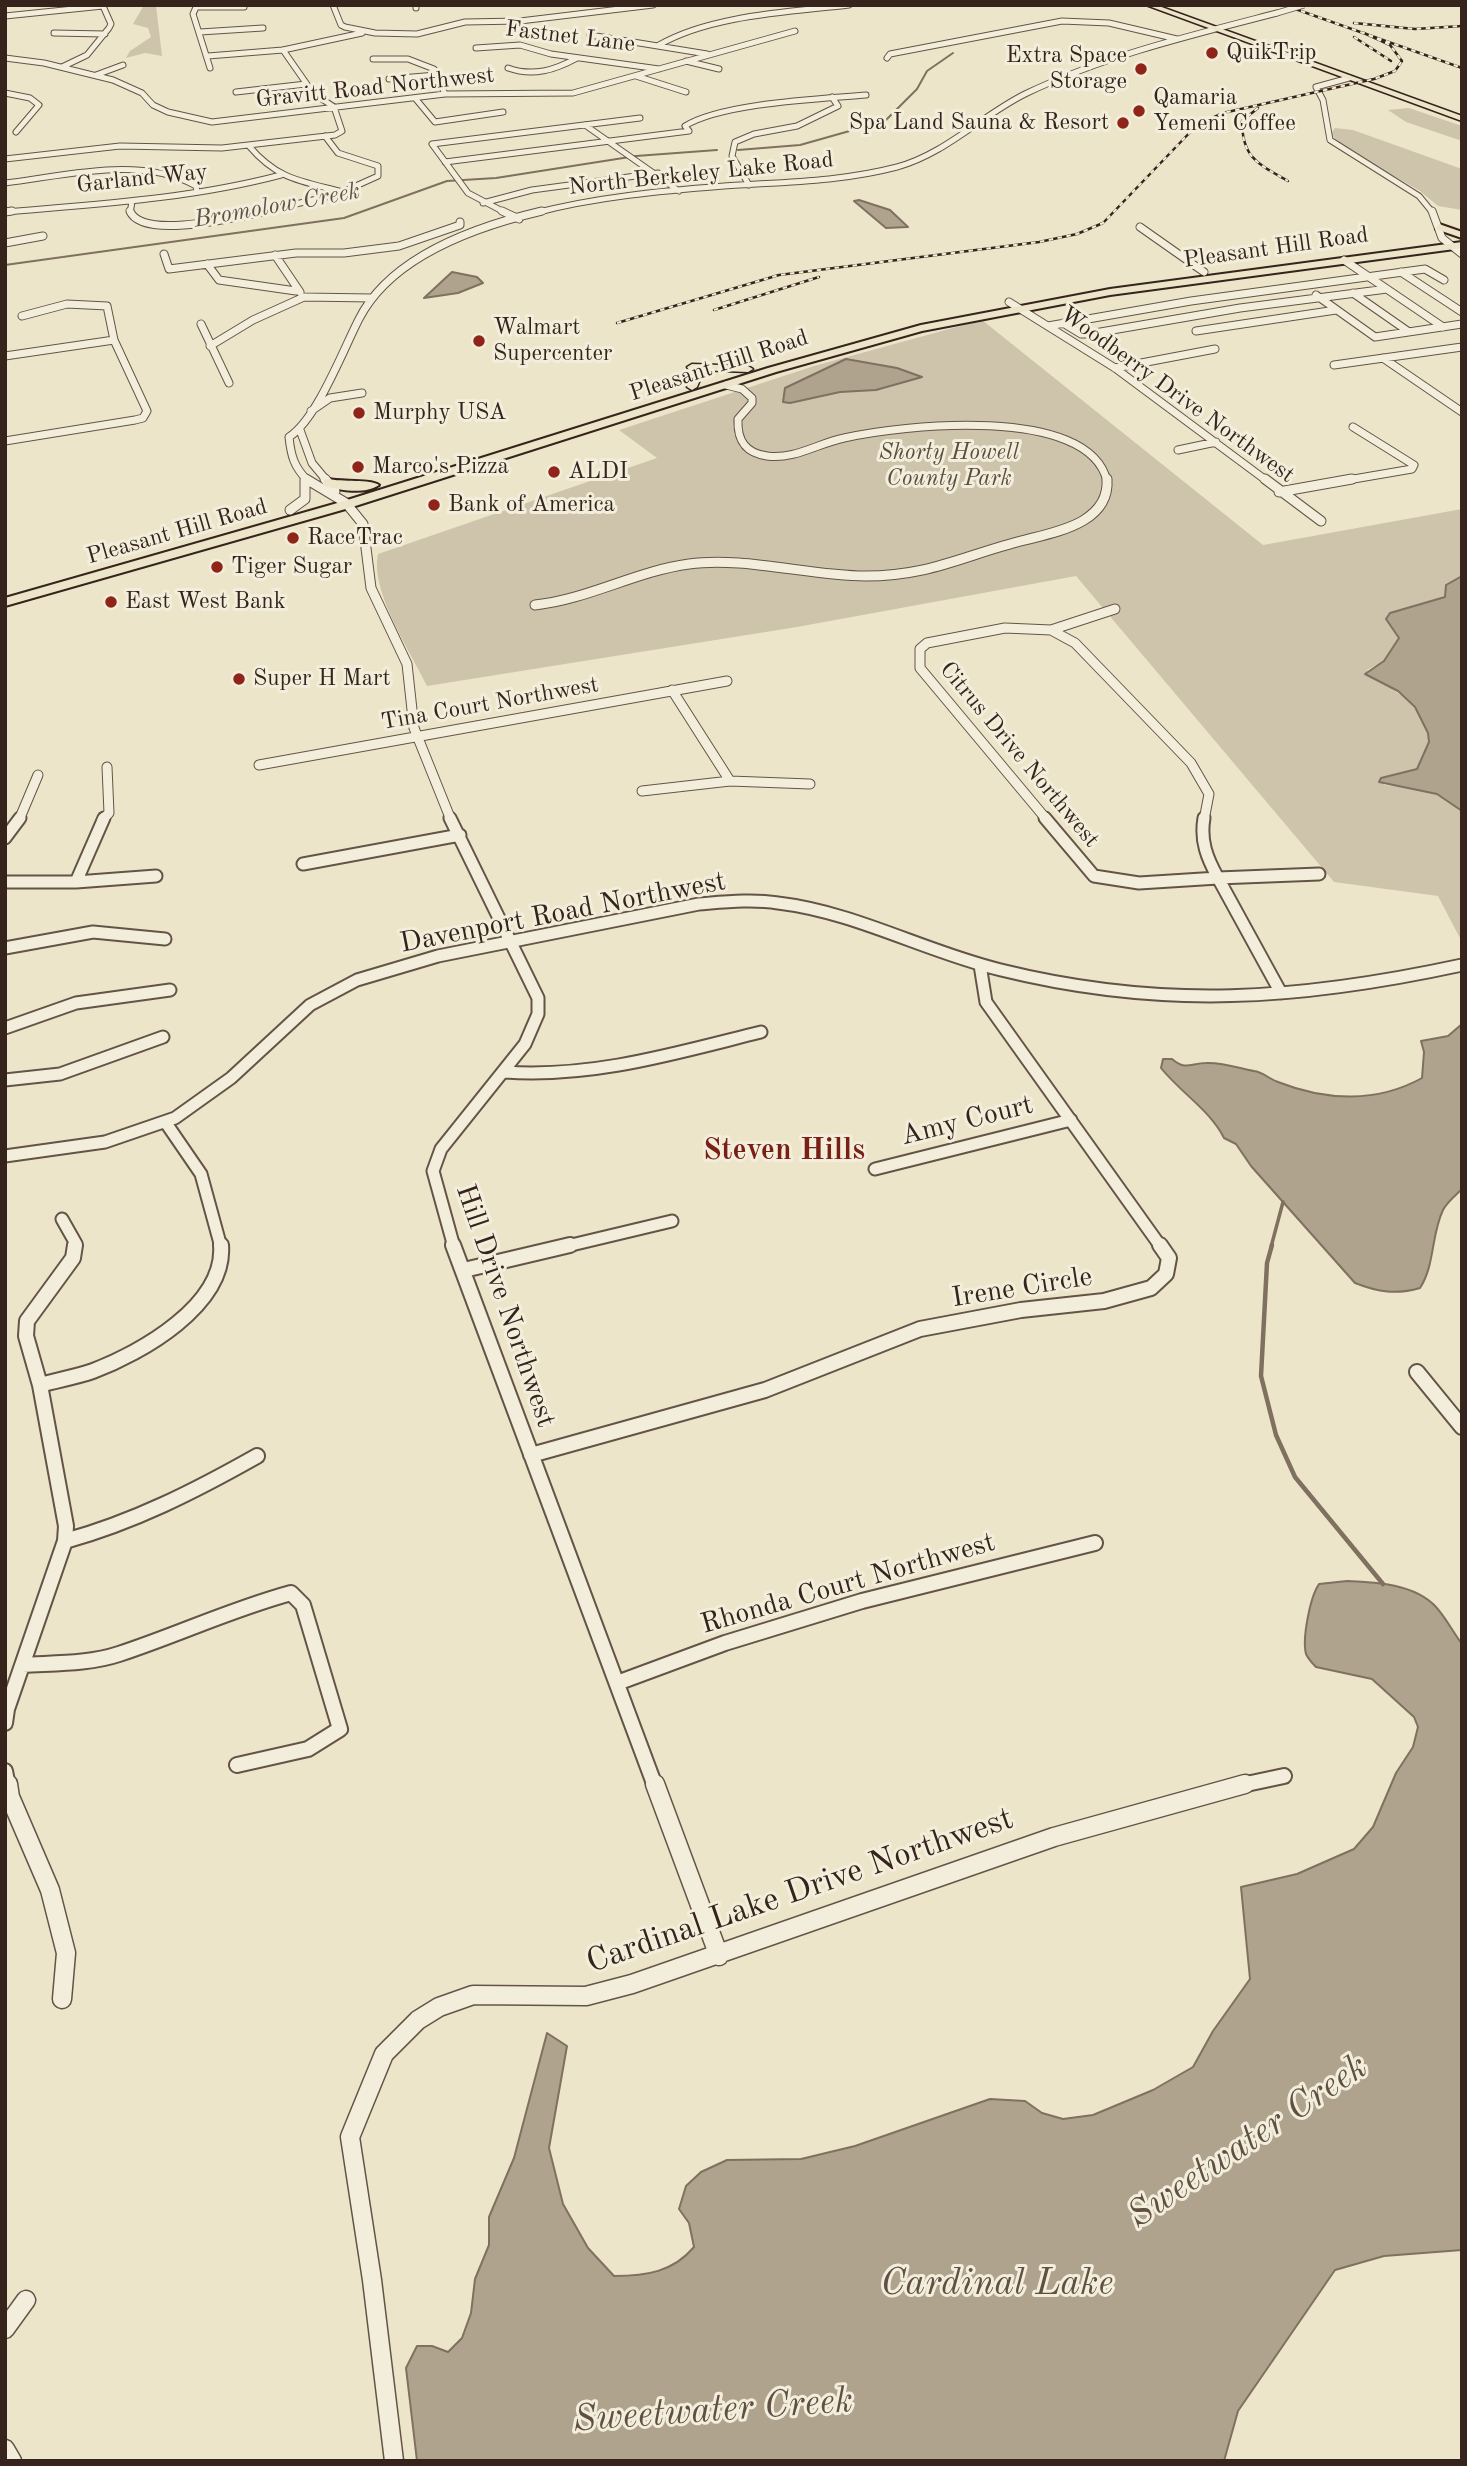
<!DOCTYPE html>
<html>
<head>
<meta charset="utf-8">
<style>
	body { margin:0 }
	#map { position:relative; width:1467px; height:2466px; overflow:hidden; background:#ede5c9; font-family:"Old Standard TT",serif }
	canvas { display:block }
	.frame { position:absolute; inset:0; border:7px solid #36241c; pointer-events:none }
</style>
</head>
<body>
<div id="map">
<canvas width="1467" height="2466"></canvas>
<div class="frame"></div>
</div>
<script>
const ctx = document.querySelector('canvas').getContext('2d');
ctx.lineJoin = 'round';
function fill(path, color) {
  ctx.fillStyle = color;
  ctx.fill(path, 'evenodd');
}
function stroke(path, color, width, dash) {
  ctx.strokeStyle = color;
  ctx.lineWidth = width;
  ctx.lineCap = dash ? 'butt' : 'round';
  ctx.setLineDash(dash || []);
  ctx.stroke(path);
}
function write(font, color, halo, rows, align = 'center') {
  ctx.font = font + ' "Old Standard TT",serif';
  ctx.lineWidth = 6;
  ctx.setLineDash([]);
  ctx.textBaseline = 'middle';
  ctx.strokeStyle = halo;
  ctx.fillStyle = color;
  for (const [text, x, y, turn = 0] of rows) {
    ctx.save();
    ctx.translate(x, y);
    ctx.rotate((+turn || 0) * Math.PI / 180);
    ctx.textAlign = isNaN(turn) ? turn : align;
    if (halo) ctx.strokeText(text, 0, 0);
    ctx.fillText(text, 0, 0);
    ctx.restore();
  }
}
const green = new Path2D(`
	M144 5H156L162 56 145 53 126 58 130 51 151 37 148 28 133 24Z
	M1409 108 1462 126V141L1406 122 1388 110Z
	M1335 128 1353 130 1462 169V210L1438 206 1420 191 1342 146 1331 134Z
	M982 320 1263 545 1462 509V576L1446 585V597L1386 619 1399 638 1384 661 1367 670C1384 684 1438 715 1428 743 1425 752 1420 760 1417 769L1381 778 1384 785C1412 788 1441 789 1462 811V942L1438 896 1334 882 1076 576 797 627 427 686C411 652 370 592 378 554L657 458 619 430 814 366Z`);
const water = new Path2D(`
	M859 200 890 210 908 227 886 228 854 201Z
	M452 272 477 277 483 283 458 293 424 298Z
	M846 359 897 368 922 377 876 390 840 392 790 403 783 402 785 388Z
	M1462 576V811L1437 794 1379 782 1381 778 1417 769 1429 742 1428 733 1415 707 1398 691 1365 674 1384 661 1399 638 1386 619 1390 613 1445 597 1446 585Z
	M1462 1024V1189C1456 1195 1447 1202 1443 1210 1431 1235 1435 1265 1420 1288 1396 1295 1378 1292 1355 1283L1251 1166 1236 1144 1224 1138C1210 1110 1181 1093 1161 1068L1163 1059H1172C1186 1071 1191 1063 1206 1063 1221 1062 1239 1068 1254 1071 1263 1072 1269 1079 1278 1082 1326 1101 1377 1103 1422 1078L1424 1052 1421 1041 1448 1036Z
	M1347 1581C1376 1582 1415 1584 1436 1607 1446 1618 1453 1632 1462 1644V2250L1384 2256 1335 2270 1238 2411 1224 2461H417L406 2368 417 2346H432L448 2352 462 2338 471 2313 475 2279 489 2245V2217L514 2158 547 2033 567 2046 549 2148 563 2204 588 2248 614 2276C646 2276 673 2272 694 2247L689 2223 679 2209 686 2186 701 2172 727 2160 801 2159 855 2146 990 2099 1025 2101 1042 2113 1063 2119 1093 2115 1153 2090 1193 2067 1213 2031 1250 1979 1241 1887 1297 1874 1354 1849 1373 1827 1396 1773 1413 1747 1418 1727 1414 1717 1372 1679 1316 1667C1313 1664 1308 1658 1306 1654 1302 1639 1310 1597 1319 1584Z`);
const streamFar2 = new Path2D(`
	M738 150 800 145 885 121 917 89 927 71 953 53
	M5 265 344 218 447 181 496 178 636 156 717 150`);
const streamFar1 = new Path2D(`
	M1271 1247 1283 1202`);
const stream = new Path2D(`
	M1272 1245 1267 1263 1261 1376 1276 1435 1295 1477 1383 1584`);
const minorFar5 = new Path2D(`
	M197 5 193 14 210 68
	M333 5 341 25 345 27 375 33 417 34 465 22 520 21 653 5
	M416 5V8
	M196 7H244
	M5 16 103 6 111 24 109 28 87 55 62 67
	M200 32 263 28
	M54 33 105 34
	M590 35 707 54
	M659 45C711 15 790 12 849 5
	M476 48 520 45 551 54 659 69
	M208 56 283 50 362 33
	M5 58 44 63 113 80 142 93 153 105 168 112 212 122 445 94 573 93 795 31
	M887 58 890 54 1062 21 1109 23 1177 39
	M373 59H408L434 69 445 94
	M686 61 719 69
	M508 68C533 77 555 70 577 58
	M96 75 123 65
	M636 76 686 92
	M1349 78 1316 87 1323 100 1330 140 1419 196 1433 213
	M389 79 436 75
	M236 92 306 84
	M5 93 30 98 39 105 16 132
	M415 98 435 122 503 112
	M585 125 679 191
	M249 146C278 180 301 181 343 192
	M5 159 120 146 222 148 335 135 342 131 334 107 313 93 283 50
	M445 162 689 131 685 126C722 103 820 99 866 95
	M5 183C65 176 140 155 196 186L197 192
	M749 185 732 156 735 142 754 134 797 126 838 106 832 97
	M483 203 532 190 658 173
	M5 212C98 204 190 199 281 175
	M130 213 132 202
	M258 213 338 194 378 176V166L338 153 325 136
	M506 213 468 193 432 144 640 118
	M535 213C596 197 661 191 724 186 782 182 840 182 897 167 945 154 981 116 1025 94 1104 56 1192 35 1277 13`);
const minorFar4 = new Path2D(`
	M130 211C142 241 241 216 267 211
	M502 211 519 219
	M1432 211 1442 238 1462 254
	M5 212 12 211
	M1140 227 1204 272
	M5 243 43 236
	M164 254 169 269 296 253H344L399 246 460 225V222
	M275 255 300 292
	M1344 260 1443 327
	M207 264 219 280 296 291
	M1401 272 1462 312
	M1353 293 1409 332
	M1316 295 1375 337 1462 324
	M1009 302 1115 368 1267 481
	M1063 323 1081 334H1089L1240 308 1387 289
	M201 324 229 383
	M1048 326 1191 301 1425 269 1444 280
	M1196 331 1336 310
	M210 346 253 320 304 297 372 298
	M5 356 114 340
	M1383 358 1462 412
	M1334 365 1462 347
	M1115 368 1215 349
	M726 385 742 389 752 398V403L738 419C737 440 745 453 767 456 794 460 819 443 844 438 900 425 1089 404 1107 481
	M311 411 330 398 362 393
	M300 430 312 463 327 481
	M5 441 135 420 143 418 147 411 114 340 107 306 67 304 22 316
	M1178 450 1216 442
	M308 481C294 467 291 456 289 437 317 419 343 350 359 319 391 256 478 226 542 211
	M1342 481 1412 469 1414 465 1353 427`);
const minorFar3 = new Path2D(`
	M306 479 346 503 363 524 371 588 407 664 414 728 451 820
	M325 479 335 491
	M1265 479 1321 521
	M1279 492 1352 479
	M290 510 305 499V480
	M535 605C589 599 636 571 689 564 742 556 810 576 865 576 931 576 964 555 1025 540 1056 532 1110 523 1107 479
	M1051 630 1115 609
	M672 690 730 781
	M259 765 727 681
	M642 791 730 781 810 784
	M19 820 38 775
	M102 820 109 813 107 767
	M1047 820 920 668V649L927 643 1005 628 1051 630 1075 643 1191 763 1209 794 1204 820`);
const minorFar2 = new Path2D(`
	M450 818 538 998V1014L525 1044 441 1149 433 1171 454 1247
	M1045 818 1094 876 1139 883 1218 878
	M1204 818C1200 841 1207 858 1218 878
	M5 838 20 818
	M303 864 460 835
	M1218 878 1281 993
	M1218 878 1319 874
	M5 882H76L156 876
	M76 882 104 818
	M5 948 93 932 165 939
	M980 965 986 1002 1161 1247
	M5 1028 76 1003 170 990
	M505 1072C594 1078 676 1053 761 1032
	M5 1080 60 1074 163 1037
	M166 1123 201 1174 221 1247
	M5 1156 105 1142 175 1118 231 1078 310 1005 357 980 438 956 699 904C725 902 752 899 778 903 855 912 926 952 1001 970 1163 1010 1300 1000 1462 965
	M875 1169 1071 1120
	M62 1219 75 1242 74 1247
	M563 1247 672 1221`);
const minorFar1 = new Path2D(`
	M453 1245 655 1786
	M464 1270 570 1245
	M1417 1372 1462 1427
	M40 1385C57 1380 76 1377 93 1371 141 1353 226 1305 221 1245
	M531 1455 765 1390 920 1329 1021 1310 1104 1301 1151 1288 1166 1274 1169 1258 1160 1245
	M65 1541C134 1522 195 1491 257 1456
	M23 1665C54 1663 89 1664 119 1654 177 1635 232 1609 291 1593L303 1605 340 1729 308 1749 237 1765
	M617 1683 725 1643 862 1601 1095 1543
	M5 1723 7 1709 65 1541 66 1526 40 1385 26 1336 27 1321 73 1258 75 1245
	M5 1771 8 1786
	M1237 1786 1284 1776`);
const minor = new Path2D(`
	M8 1784 10 1797 50 1890 66 1953 62 1999
	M655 1784 719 1956
	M5 2329 26 2300
	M5 2449 12 2461
	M394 2461 372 2280 350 2137 384 2054 418 2020 439 2007 473 1995 586 1996 632 1984 1054 1837 1245 1784`);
const major = new Path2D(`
	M1146 5H1156L1462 116V121Z
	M692 364 748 366 753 369 748 372 698 370 702 375 697 387 692 390 687 387 692 375 687 367Z`);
const highway = new Path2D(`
	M1439 224 1462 232V238L1436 229Z
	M1462 242V248L1110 295 922 331 776 372 349 508 5 606V598L341 502 768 368 921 325 1110 289Z
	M328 479C341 482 371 479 379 485 364 495 340 490 324 486V480Z`);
const rail = new Path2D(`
	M1284 5 1462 68
	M1354 23 1415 29 1462 26
	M1354 37 1391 61
	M1258 108 1242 121C1242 158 1258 164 1288 181
	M714 310 819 277
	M617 323 779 275 1039 242 1077 234 1103 223 1197 125 1223 113 1374 79 1395 71 1402 61 1390 45 1364 33`);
const minorBridge = new Path2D(`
	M1277 13 1304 5`);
const markers = [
	[1212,53,7,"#8f2418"],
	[1141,69,7,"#8f2418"],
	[1139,111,7,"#8f2418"],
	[1123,123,7,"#8f2418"],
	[479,341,7,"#8f2418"],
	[359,413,7,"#8f2418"],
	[358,467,7,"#8f2418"],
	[554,472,7,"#8f2418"],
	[434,505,7,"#8f2418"],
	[293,538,7,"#8f2418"],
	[217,567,7,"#8f2418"],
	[111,602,7,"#8f2418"],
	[239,679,7,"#8f2418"]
];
const farStreetnames = [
	["Fastnet Lane",570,37,7],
	["Gravitt Road Northwest",375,88,-6],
	["North Berkeley Lake Road",701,174,-6],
	["Garland Way",142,179,-6],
	["Pleasant Hill Road",1276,248,-8],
	["Pleasant Hill Road",719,366,-18],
	["Woodberry Drive Northwest",1177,395,36],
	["Pleasant Hill Road",177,532,-16],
	["Tina Court Northwest",490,704,-10],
	["Citrus Drive Northwest",1019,755,50]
];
const farPoinames = [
	["QuikTrip",1226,53],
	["Extra Space",1127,56,"right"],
	["Storage",1127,82,"right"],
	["Qamaria",1153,98],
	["Yemeni Coffee",1153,124],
	["Spa Land Sauna & Resort",1109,123,"right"],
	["Walmart",493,328],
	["Supercenter",493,354],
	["Murphy USA",373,413],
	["Marco's Pizza",372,467],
	["ALDI",568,472],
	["Bank of America",448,505],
	["RaceTrac",307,538],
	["Tiger Sugar",231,567],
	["East West Bank",125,602],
	["Super H Mart",253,679]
];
const farParknames = [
	["Shorty Howell",949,453],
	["County Park",949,479]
];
const farWaternames = [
	["Bromolow Creek",277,206,-10]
];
const streetNames = [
	["Davenport Road Northwest",563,913,-11],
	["Amy Court",967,1121,-14],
	["Irene Circle",1022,1288,-9],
	["Hill Drive Northwest",505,1306,71],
	["Rhonda Court Northwest",848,1584,-16]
];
const neighbourhoodNames = [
	["Steven Hills",784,1151]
];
const nearStreetnames = [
	["Cardinal Lake Drive Northwest",800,1891,-19]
];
const nearWaternames = [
	["Sweetwater Creek",1248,2142,-34],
	["Cardinal Lake",997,2284],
	["Sweetwater Creek",713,2411,-4]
];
fill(green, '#cec4ac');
fill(water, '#afa38e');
stroke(water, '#7f7060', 2);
stroke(streamFar2, '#7f7060', 2);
stroke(streamFar1, '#7f7060', 3.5);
stroke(stream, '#7f7060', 4.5);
stroke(minorFar5, '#645447', 7);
stroke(minorFar4, '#645447', 9);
stroke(minorFar3, '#645447', 11);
stroke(minorFar2, '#645447', 15);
stroke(minorFar1, '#645447', 18);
stroke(minor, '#645447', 21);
stroke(major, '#36241c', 3);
stroke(highway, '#36241c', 4);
stroke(minorFar5, '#f3eedc', 5);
stroke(minorFar4, '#f3eedc', 7);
stroke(minorFar3, '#f3eedc', 9);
stroke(minorFar2, '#f3eedc', 11);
stroke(minorFar1, '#f3eedc', 14);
stroke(minor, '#f3eedc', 18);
fill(major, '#ede5c9');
fill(highway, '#ede5c9');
stroke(rail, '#36241c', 2.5);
stroke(rail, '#f3eedc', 2, [4.5]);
stroke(minorBridge, '#645447', 7, []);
stroke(minorBridge, '#f3eedc', 5);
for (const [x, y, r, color] of markers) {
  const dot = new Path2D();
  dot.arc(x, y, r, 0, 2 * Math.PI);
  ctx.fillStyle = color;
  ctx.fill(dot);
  stroke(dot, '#f3eedc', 2.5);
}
write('23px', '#36241c', '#f3eedc', farStreetnames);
write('23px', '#36241c', '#f3eedc', farPoinames, 'left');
write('italic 23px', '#5c4c40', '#f3eedc', farParknames);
write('italic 24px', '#605044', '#f3eedc', farWaternames);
write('28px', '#36241c', '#f3eedc', streetNames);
write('bold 30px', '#7a1f14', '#f3eedc', neighbourhoodNames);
write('33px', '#36241c', '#f3eedc', nearStreetnames);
write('italic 37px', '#605044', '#f3eedc', nearWaternames);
</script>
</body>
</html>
